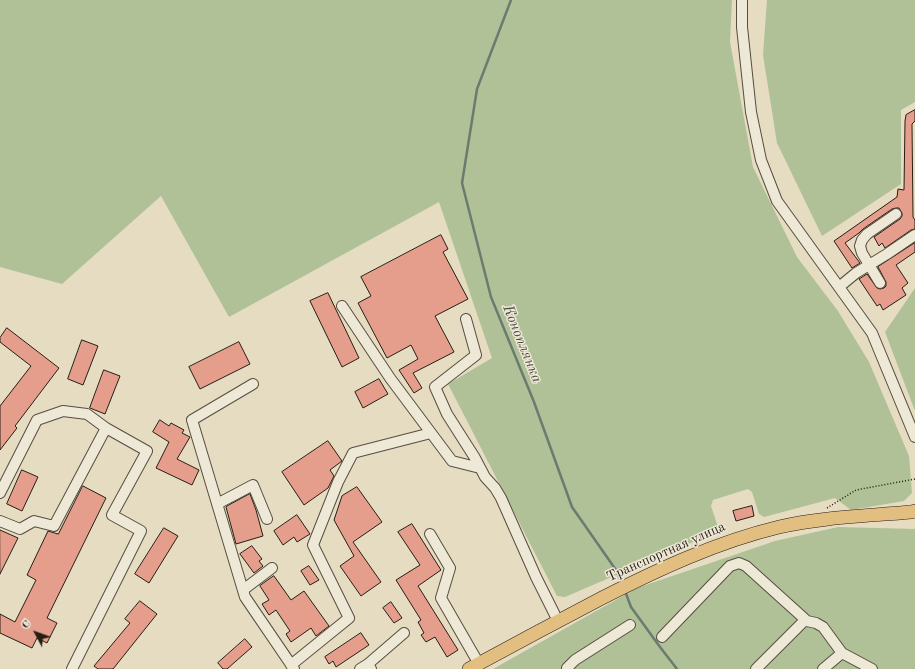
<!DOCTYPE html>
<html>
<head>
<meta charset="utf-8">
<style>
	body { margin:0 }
	#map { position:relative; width:915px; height:669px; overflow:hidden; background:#e5dcc2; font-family:"Old Standard TT",serif }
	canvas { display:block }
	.north { position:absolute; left:16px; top:613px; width:40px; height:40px; -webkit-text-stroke:3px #eee8d7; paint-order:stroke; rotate:311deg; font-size:11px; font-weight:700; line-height:16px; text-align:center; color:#281d14 }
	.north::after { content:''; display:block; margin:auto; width:14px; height:18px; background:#281d14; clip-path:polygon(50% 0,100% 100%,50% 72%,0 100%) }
</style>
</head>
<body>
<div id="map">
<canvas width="915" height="669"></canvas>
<div class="north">С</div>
</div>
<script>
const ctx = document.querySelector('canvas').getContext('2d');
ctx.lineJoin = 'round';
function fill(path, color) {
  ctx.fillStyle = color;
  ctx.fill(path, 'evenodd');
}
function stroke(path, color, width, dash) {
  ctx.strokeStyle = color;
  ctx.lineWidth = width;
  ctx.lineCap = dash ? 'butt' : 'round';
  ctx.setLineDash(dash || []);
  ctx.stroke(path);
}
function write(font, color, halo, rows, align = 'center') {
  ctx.font = font + ' "Old Standard TT",serif';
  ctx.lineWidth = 3;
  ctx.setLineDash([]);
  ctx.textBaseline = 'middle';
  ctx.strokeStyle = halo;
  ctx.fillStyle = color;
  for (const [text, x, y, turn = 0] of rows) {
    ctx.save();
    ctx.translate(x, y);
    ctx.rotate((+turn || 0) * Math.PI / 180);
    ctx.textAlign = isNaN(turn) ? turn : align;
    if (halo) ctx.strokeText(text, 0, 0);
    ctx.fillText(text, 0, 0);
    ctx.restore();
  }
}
const green = new Path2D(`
	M0 0H732L730 42 753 167 797 257 838 311 869 362 909 456 912 493 904 501 851 510 835 498 764 517 759 514 752 492 748 489 713 500 711 506 718 527 714 533 565 597 557 596 448 384 492 358 439 202 229 317 161 196 62 284 0 267Z
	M767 0H915V102L901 110V184L822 236 777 143 763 55Z
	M915 288V411L885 332Z
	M838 527 915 529V669H493L637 588 775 541Z`);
const stream = new Path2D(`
	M511 0 477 89 462 183 491 297 534 402 572 507 616 570 622 584
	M625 591 631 607 660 647 677 669`);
const building = new Path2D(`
	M915 110V121L912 124 913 217 915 220V229L911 230 885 248 882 243 879 246 874 237 900 219 902 216V213L899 208H896L892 209 863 229 859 233 845 243 860 263 852 268 834 241 897 197 898 189 904 190 905 121 906 115Z
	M441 235 448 249 443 252 468 299 435 316 454 352 413 373 422 388 414 393 399 370 418 359 411 345 387 358 358 303 371 296 361 277Z
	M915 243V252L896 265 908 283 902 288 906 295 883 310 880 304 877 306 859 279 867 274 877 288 880 289 884 288 886 286V282L878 267Z
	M328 293 359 358 342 367 310 301Z
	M7 328 59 368 15 426 17 428 0 450V406L31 366 0 342V338Z
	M82 340 98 346 83 385 68 379Z
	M239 342 250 364 200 389 189 367Z
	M104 370 120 376 105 414 90 408Z
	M379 379 388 394 363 408 355 392Z
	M160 420 169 426 171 423 184 430 182 433 190 437 177 459 199 470 192 485 156 468 169 442 153 432Z
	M328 441 342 461 330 470 334 476 328 488 304 505 282 472Z
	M22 470 38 477 22 511 7 504Z
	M83 486 106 498 47 618 57 623 47 643 37 638 32 648 0 633V614L15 622 36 580 27 575 48 531 58 534Z
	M357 487 382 522 353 542 381 582 361 596 340 566 354 556 334 520 342 496Z
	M250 494 256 510 263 536 236 544 226 507Z
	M752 506 754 516 736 521 733 511Z
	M297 515 310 534 297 542 294 537 283 545 274 531Z
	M412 524 441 570 418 586 458 650 447 657 435 637 426 642 421 635 424 633 418 622 421 620 396 580 420 565 398 532Z
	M164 528 178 536 149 583 135 574Z
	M0 530 18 538 0 574Z
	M252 546 262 559 259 561 263 566 254 573 240 554Z
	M309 566 319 580 310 585 301 571Z
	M274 576 291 600 304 591 329 626 316 636 311 628 291 642 286 634 290 631 276 610 269 615 262 604 269 600 260 586Z
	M140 601 157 614 113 669H98L94 666 130 623 125 619Z
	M391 602 402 618 394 623 383 608Z
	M361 633 369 645 336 667 333 661 329 664 325 657Z
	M245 639 252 647 227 669H223L218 663Z`);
const path = new Path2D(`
	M827 508 856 490 915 479`);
const minor = new Path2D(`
	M742 0V27L751 112 761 160 777 201 872 333 915 437
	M880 283 862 253 860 246 862 240 867 234 896 214
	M839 287 856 273 887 254 915 235
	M342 306 390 378 452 461 480 468
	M466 319 476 355 435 387 447 414 475 458 485 477 495 488 501 498 536 577 558 621
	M253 384 192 420 245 597 294 669
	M0 493 37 420 63 411 87 414 106 428 54 526 34 521 20 529 0 521
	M217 504 253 485 267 519
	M430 534 450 568 441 598 479 664
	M243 590 272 568
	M662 637 730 566 739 563 746 566 807 621 816 623 823 627 842 653 872 669
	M368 664 404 633
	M291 665 349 618 313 545 338 482 353 453 431 433
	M567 668 575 660 630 625
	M72 669 141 531 112 515 147 451 106 428
	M360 669 368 664 371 669
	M756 669 803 622 807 621
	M823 669 842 653`);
const major = new Path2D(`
	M469 669C513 645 558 621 602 598 659 569 717 542 779 527 822 517 867 516 911 512L915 511`);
const streetNames = [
	["Транспортная улица",666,552,-24]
];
const waterNames = [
	["Коноплянка",522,344,68]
];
fill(green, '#b0c197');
stroke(stream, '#6a7c70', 2.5);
fill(building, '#e49e8b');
stroke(building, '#281d14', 1);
stroke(minor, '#574d40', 12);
stroke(major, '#281d14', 14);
stroke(path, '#281d14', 1.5, [1, 2]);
stroke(minor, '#eee8d7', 10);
stroke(major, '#e2be81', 13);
write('14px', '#281d14', '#eee8d7', streetNames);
write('italic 15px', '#494d42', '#eee8d7', waterNames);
</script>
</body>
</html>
